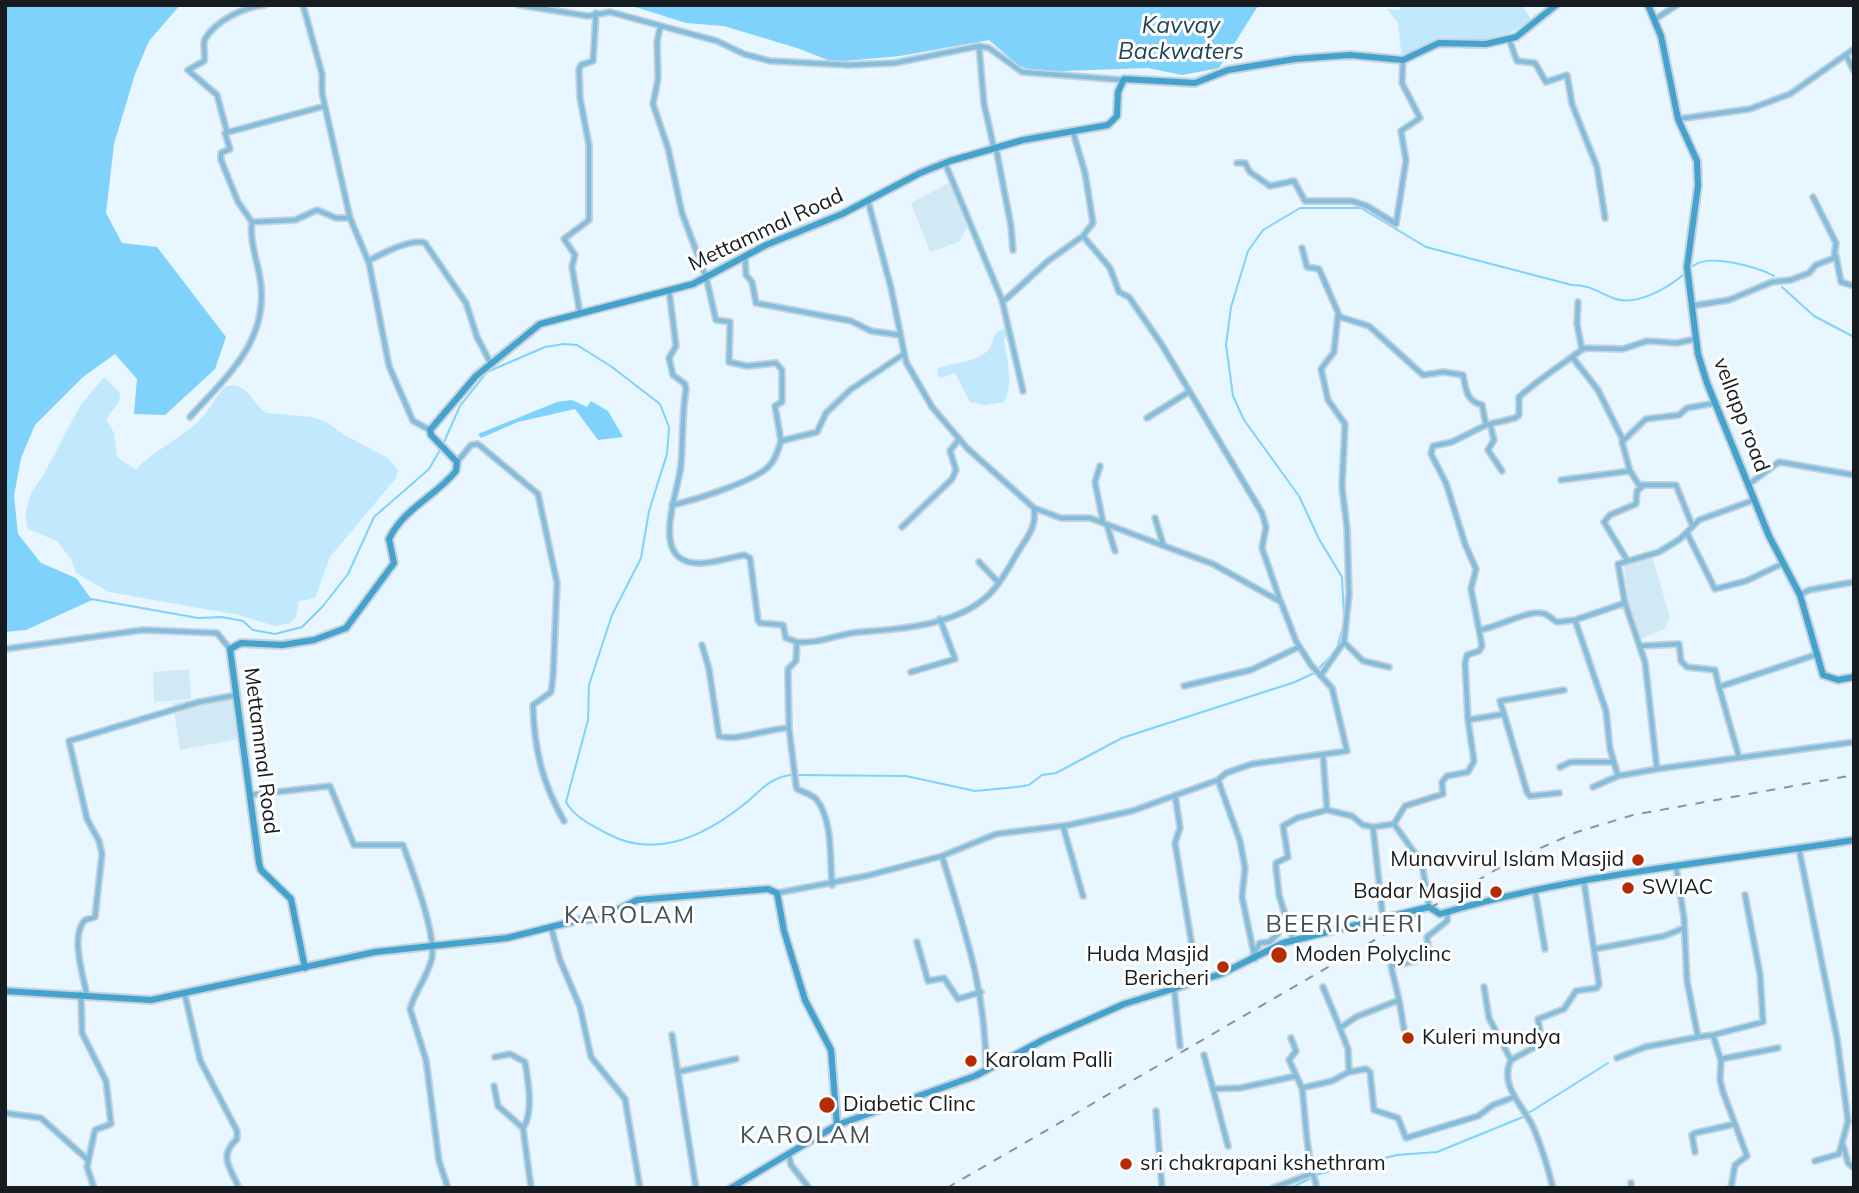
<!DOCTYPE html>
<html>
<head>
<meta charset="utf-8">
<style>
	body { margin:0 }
	#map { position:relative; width:1859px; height:1193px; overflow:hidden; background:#e7f6ff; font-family:Mulish,sans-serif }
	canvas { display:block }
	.frame { position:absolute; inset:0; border:7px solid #161c1f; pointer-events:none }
</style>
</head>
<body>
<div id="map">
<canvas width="1859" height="1193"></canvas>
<div class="frame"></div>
</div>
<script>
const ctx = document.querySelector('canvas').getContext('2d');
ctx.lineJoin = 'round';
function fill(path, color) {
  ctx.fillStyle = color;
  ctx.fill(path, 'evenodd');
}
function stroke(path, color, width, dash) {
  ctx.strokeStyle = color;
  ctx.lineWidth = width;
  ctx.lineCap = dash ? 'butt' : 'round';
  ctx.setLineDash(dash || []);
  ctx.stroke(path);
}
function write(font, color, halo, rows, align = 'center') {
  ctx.font = font + ' Mulish,sans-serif';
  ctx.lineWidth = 6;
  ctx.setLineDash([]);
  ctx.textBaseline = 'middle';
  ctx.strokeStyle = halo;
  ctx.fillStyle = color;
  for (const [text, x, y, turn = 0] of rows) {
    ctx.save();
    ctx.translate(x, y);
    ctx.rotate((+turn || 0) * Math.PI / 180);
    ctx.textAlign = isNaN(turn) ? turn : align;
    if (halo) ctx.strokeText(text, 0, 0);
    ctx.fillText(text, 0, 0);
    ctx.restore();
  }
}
const built = new Path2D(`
	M950 182 967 227 959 242 930 252 911 203Z
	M1652 556 1670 617 1665 629 1639 639 1628 600 1624 565Z
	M189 669 191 699 154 702 153 672Z
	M234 693 239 739 180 750 173 703Z`);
const green = new Path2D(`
	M1404 5H1522L1531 20 1501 38 1432 43 1402 58 1398 23 1387 9 1399 10Z
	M1007 327 1008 333 1004 340C1007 359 1014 384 1004 402L985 405 970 402 955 373 941 378 938 376 937 369C954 361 977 364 990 348 992 344 994 337 997 332Z
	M104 377 120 393 119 402 106 419 114 433 117 457 136 470C145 457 183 436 198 422 209 411 215 398 225 386 249 382 250 401 266 413L312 417 326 422 346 436 388 458 398 470 396 478 330 557 315 598 299 601 296 617 290 623 275 626 239 615 109 592 76 573 71 559 57 541 28 529 25 515 31 493 44 474 80 406Z`);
const water = new Path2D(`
	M5 5H180L149 41 135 74 114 144 106 213 122 243 157 247 226 337 215 369 165 415 134 414 137 379 115 354 83 377 35 425 21 458 14 496 18 534 41 563 76 578 92 600 26 630 5 632Z
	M629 5H1270L1258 6 1219 68 1182 75 1148 68 1035 72 1019 66 989 40 900 56 833 62 797 48 724 26 686 23Z
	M572 400 587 407 591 401 608 411 623 437 598 440 575 409 518 422 481 438 478 434 557 402Z`);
const stream = new Path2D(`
	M1693 266C1708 253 1758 267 1774 276
	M1782 287 1814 316 1854 337
	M444 442 460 406 487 372 545 347 564 344 577 345 612 367 660 404 669 427 667 454 649 511 641 558 612 615 589 685 588 720 566 802C575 818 592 825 608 834 657 860 708 834 747 802 762 789 771 777 792 775
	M91 599 198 618 222 617 243 621 253 630 275 634 302 627 323 606 348 574 374 517 429 469 440 450
	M1344 618 1342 577 1319 539 1299 496 1244 420 1233 396 1226 345 1231 307 1248 251 1263 230 1300 208H1361L1426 247 1572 285C1590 285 1598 292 1613 298 1635 307 1666 289 1683 275
	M1337 648 1344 623
	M1320 667 1334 653
	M797 775 906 776 975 791 1017 787 1029 785 1042 775 1056 773 1122 738 1295 682 1314 673
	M1527 1114 1608 1063
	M1291 1188 1319 1174 1397 1155 1437 1152 1523 1117`);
const street = new Path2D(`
	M303 5 322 74V93L350 218 369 263 389 366 413 421 430 430
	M519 5 588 16 610 12 717 41 744 54 770 61 849 65 895 63 979 46 984 104 994 148
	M1654 20 1677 5
	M660 27 657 42 658 79 653 104 668 148 682 213 706 277 716 320 730 322 729 362 747 366 776 363 782 370V402L775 406 781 441 817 432 826 413 850 390 904 354
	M1509 39 1517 61 1535 63 1546 82 1567 75 1572 104 1597 167 1605 218
	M979 46 989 48 1022 72 1123 80
	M1846 55 1854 71
	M1678 119 1750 109 1790 94 1854 49
	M227 132 217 95 188 70 204 61C206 54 202 45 205 39 216 20 245 7 264 5
	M1073 132 1085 173 1093 223 1083 236 1110 268 1119 292 1129 297 1162 345 1262 513 1266 527 1262 548 1280 600
	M996 148 1011 226 1013 250
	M945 163 1002 300H1005L1048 261 1083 236
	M1237 163H1245L1250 172 1270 186 1294 181 1305 201H1352L1367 206 1396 224 1406 160 1401 131 1420 118 1402 83 1403 60
	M868 201 891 288 906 362 932 407 967 448 1034 508 1061 518H1090L1167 547 1213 564 1281 602 1296 641 1311 665 1332 688 1347 751 1252 764 1226 773 1218 780
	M252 222 238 202 221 160V153L230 149 225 133 325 106
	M1302 248 1307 267 1319 269 1340 317 1369 326 1423 375 1443 372 1463 375C1466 389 1466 401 1482 405L1486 425
	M745 256 746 275 752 282 756 303 851 321 871 331 899 335
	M1836 256 1841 282 1854 286
	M368 261C381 254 412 238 425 243L466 303 477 337 490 362
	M669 290 676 346 669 358 673 375 685 384 686 389C682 414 683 439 681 465 679 487 657 542 680 558 697 570 725 558 744 555L750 558 758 620 760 623 783 625 786 638 797 642
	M1002 300 1023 391
	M1578 302 1577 324 1582 350
	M1691 306 1729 300 1772 282 1791 280 1809 273 1816 265 1834 258 1836 243 1813 197
	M580 314 572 267 575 255 564 239 589 220V145L580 98 579 69 581 65 593 61 596 13
	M1573 358 1598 390 1623 440
	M190 417C226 377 267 343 261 285 259 265 249 242 252 222L295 220 317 210 336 218H350
	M1147 418 1187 393
	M1490 424 1494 440 1488 450 1502 471
	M457 462 471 445 478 444 538 494 557 583 553 678 551 692 533 705C534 748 542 783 564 821
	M1100 466 1095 482 1103 522
	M1630 471 1639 485H1676L1692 525
	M1561 480 1630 471 1622 442 1646 419 1679 415 1687 408 1716 403
	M1749 484 1779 462 1854 475
	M672 505C692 501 756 481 769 466 776 459 778 450 781 441
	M1155 518 1163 544
	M1107 525 1115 551
	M902 527 952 479 956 470 950 451 959 439
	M1687 533 1715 589 1746 581 1784 563
	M1627 560 1604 522 1610 515 1636 504 1637 491 1644 485
	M979 562 999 583
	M1800 595 1809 590 1854 582
	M1575 620 1606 711 1610 749 1618 776
	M1479 630 1471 589 1476 569 1465 544 1446 483 1431 454 1433 446 1452 442 1486 425 1515 418 1519 415V397C1540 378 1562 365 1584 348L1623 349 1647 341 1677 343 1695 339
	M1344 642 1363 661 1389 667
	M702 645 709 669 719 736C735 742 770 728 789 728
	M1640 646 1679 644 1681 661 1687 667 1715 670 1719 687
	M5 649 143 630 217 633 230 649
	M911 672 955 659 940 619
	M1321 675 1344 642 1349 594 1347 528 1342 487 1345 424 1328 400 1321 369 1334 352 1338 314
	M1184 686 1251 670 1299 647
	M1504 714 1527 792 1530 796 1559 793
	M1468 720 1465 663 1467 655 1479 651 1482 646 1479 630C1497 628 1534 606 1547 615 1551 617 1553 620 1557 622L1575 620 1625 603
	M1323 755 1327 810 1352 816 1363 825 1373 827 1394 824 1405 806 1443 794 1442 782 1447 776 1468 772 1474 761 1468 720 1504 714 1500 701 1564 690
	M1739 757 1719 687 1818 654
	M1560 767 1571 762H1614
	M1657 769 1854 742
	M1593 787 1618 776 1657 769 1645 662 1625 603 1618 564 1659 552 1680 539 1699 520 1754 500
	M249 795 330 786 354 845H403C412 870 436 932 432 958 428 976 415 991 410 1009L426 1060 439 1161 448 1188
	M1175 795 1180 828 1175 843 1193 952
	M1394 824 1422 863 1429 907
	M1063 826 1083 896
	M1373 827 1383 920
	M1799 849 1837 1038 1848 1121 1839 1154 1815 1161
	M942 856C965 932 986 990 986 1070
	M1676 867 1684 918 1687 981 1698 1037 1713 1035 1721 1061 1720 1080 1723 1092 1747 1156 1735 1165 1731 1188
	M832 885C830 860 833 819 816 799 811 794 803 792 797 789L796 785 789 728 788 676V669L796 661 797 642C820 644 837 634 860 632 903 629 965 625 995 588 1004 577 1011 564 1018 552 1027 537 1037 527 1034 508
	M1535 891 1545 949
	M777 893 866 876 942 856 996 834 1069 825 1132 811 1218 780 1240 841 1245 868 1242 897 1255 959
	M551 927 560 960 580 1007 591 1057 625 1099 640 1188
	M1293 940 1279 895 1276 867V863L1288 857 1283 826 1297 818 1327 810
	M917 942 928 981 944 978 958 999 981 992
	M1595 949 1664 936 1684 928
	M1253 955 1260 943 1269 942 1278 934 1277 928
	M1323 987 1340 1028
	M1484 987 1489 1018 1511 1060
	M1174 988 1180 1046
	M81 994 82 1033 106 1081 111 1124 95 1130 87 1167 94 1188
	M87 995C83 976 70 935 85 920L95 917 102 854 99 841 87 819 69 741 199 702 237 695
	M185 995 200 1060 237 1131V1139C218 1156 230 1167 239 1188
	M1399 1000 1404 1029
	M672 1035 696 1188
	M1713 1035 1763 1022 1760 974 1745 895
	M1291 1038 1296 1051 1289 1060 1302 1088
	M1204 1055 1213 1089 1240 1088 1296 1076
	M495 1057 510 1054 525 1062C528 1080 534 1113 523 1128L531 1188
	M1617 1058 1645 1047 1698 1037
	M1721 1059 1778 1048
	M678 1072 736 1059
	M1349 1072 1366 1069 1370 1072 1374 1110 1398 1118 1406 1138 1478 1116 1493 1105 1514 1097
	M494 1086 498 1106 523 1128
	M1213 1089 1228 1146
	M1156 1111 1162 1188
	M5 1113 41 1118 88 1160
	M1843 1145 1848 1163 1854 1168
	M1695 1152 1692 1135 1695 1133 1735 1124
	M789 1155 791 1165 809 1188
	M1313 1173 1317 1188
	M1631 1183V1188
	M1273 1188 1313 1173C1305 1145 1306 1117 1302 1088L1332 1081 1349 1072 1348 1049 1340 1028 1356 1017 1399 1000 1391 966 1429 958 1427 937 1447 921 1448 912
	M1553 1188C1548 1168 1542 1148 1534 1129 1525 1107 1498 1086 1511 1060L1542 1043 1538 1019 1564 1009 1576 991 1597 988 1599 984 1584 882`);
const secondary = new Path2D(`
	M1648 5 1661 36 1678 119 1697 161 1698 186 1687 267 1698 354 1707 383 1769 536 1800 595 1823 675 1838 680 1854 677
	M305 968 291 899 261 870 259 863 230 649 241 643 282 645 314 640 346 628 394 563 389 539C404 508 436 496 456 471L457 462 431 435 430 430 476 376 540 324 693 284 766 245 842 214 920 173 950 161 1023 140 1108 125 1117 116 1118 92 1124 79 1195 83 1228 70 1295 59 1350 55 1403 60 1439 43 1486 44 1516 37 1556 5
	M5 991 151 1000 375 952 507 938 579 920 600 919 637 900 768 889 777 893 784 931 805 1000 831 1050 837 1125
	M731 1188 837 1125 975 1076 1045 1039 1124 1004 1221 974 1283 943 1429 907 1440 914C1574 874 1716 862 1854 840`);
const rail = new Path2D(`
	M947 1188 1511 861 1577 832 1633 815 1854 775`);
const markers = [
	[1638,860,7,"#b52b02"],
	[1628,888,7,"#b52b02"],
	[1496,892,7,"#b52b02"],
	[1279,955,9,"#b52b02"],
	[1223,967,7,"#b52b02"],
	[1408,1038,7,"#b52b02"],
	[971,1061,7,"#b52b02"],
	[827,1105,9,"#b52b02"],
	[1126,1164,7,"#b52b02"]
];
const streetNames = [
	["Mettammal Road",766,230,-25],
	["vellapp road",1741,415,69],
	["Mettammal Road",261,751,83]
];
const poiNames = [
	["Munavvirul Islam Masjid",1624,860,"right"],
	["SWIAC",1642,888],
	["Badar Masjid",1482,892,"right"],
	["Huda Masjid",1209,955,"right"],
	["Bericheri",1209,979,"right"],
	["Moden Polyclinc",1295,955],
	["Kuleri mundya",1422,1038],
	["Karolam Palli",985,1061],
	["Diabetic Clinc",843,1105],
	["sri chakrapani kshethram",1140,1164]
];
const waterNames = [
	["Kavvay",1181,26],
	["Backwaters",1181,52]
];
const quarterNames = [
	["KAROLAM",630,916],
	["BEERICHERI",1345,925],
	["KAROLAM",806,1136]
];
fill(built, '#d1e9f5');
fill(green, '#c1e8fc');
fill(water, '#7ed2fc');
stroke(stream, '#7ed2fc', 2);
stroke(street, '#c6d3db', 8);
stroke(secondary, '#c6d3db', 10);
stroke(street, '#85bedc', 4.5);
stroke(secondary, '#43a3ce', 6);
stroke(rail, '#89949a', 2, [9, 9]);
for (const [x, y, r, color] of markers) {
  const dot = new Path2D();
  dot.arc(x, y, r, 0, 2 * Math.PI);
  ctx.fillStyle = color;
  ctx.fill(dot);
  stroke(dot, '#fff', 2.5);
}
write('21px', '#161c1f', '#fff', streetNames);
write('21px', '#161c1f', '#fff', poiNames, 'left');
write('italic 23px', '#1f4456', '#fff', waterNames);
ctx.letterSpacing = '2px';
write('24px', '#435057', '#fff', quarterNames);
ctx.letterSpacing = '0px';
</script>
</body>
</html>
